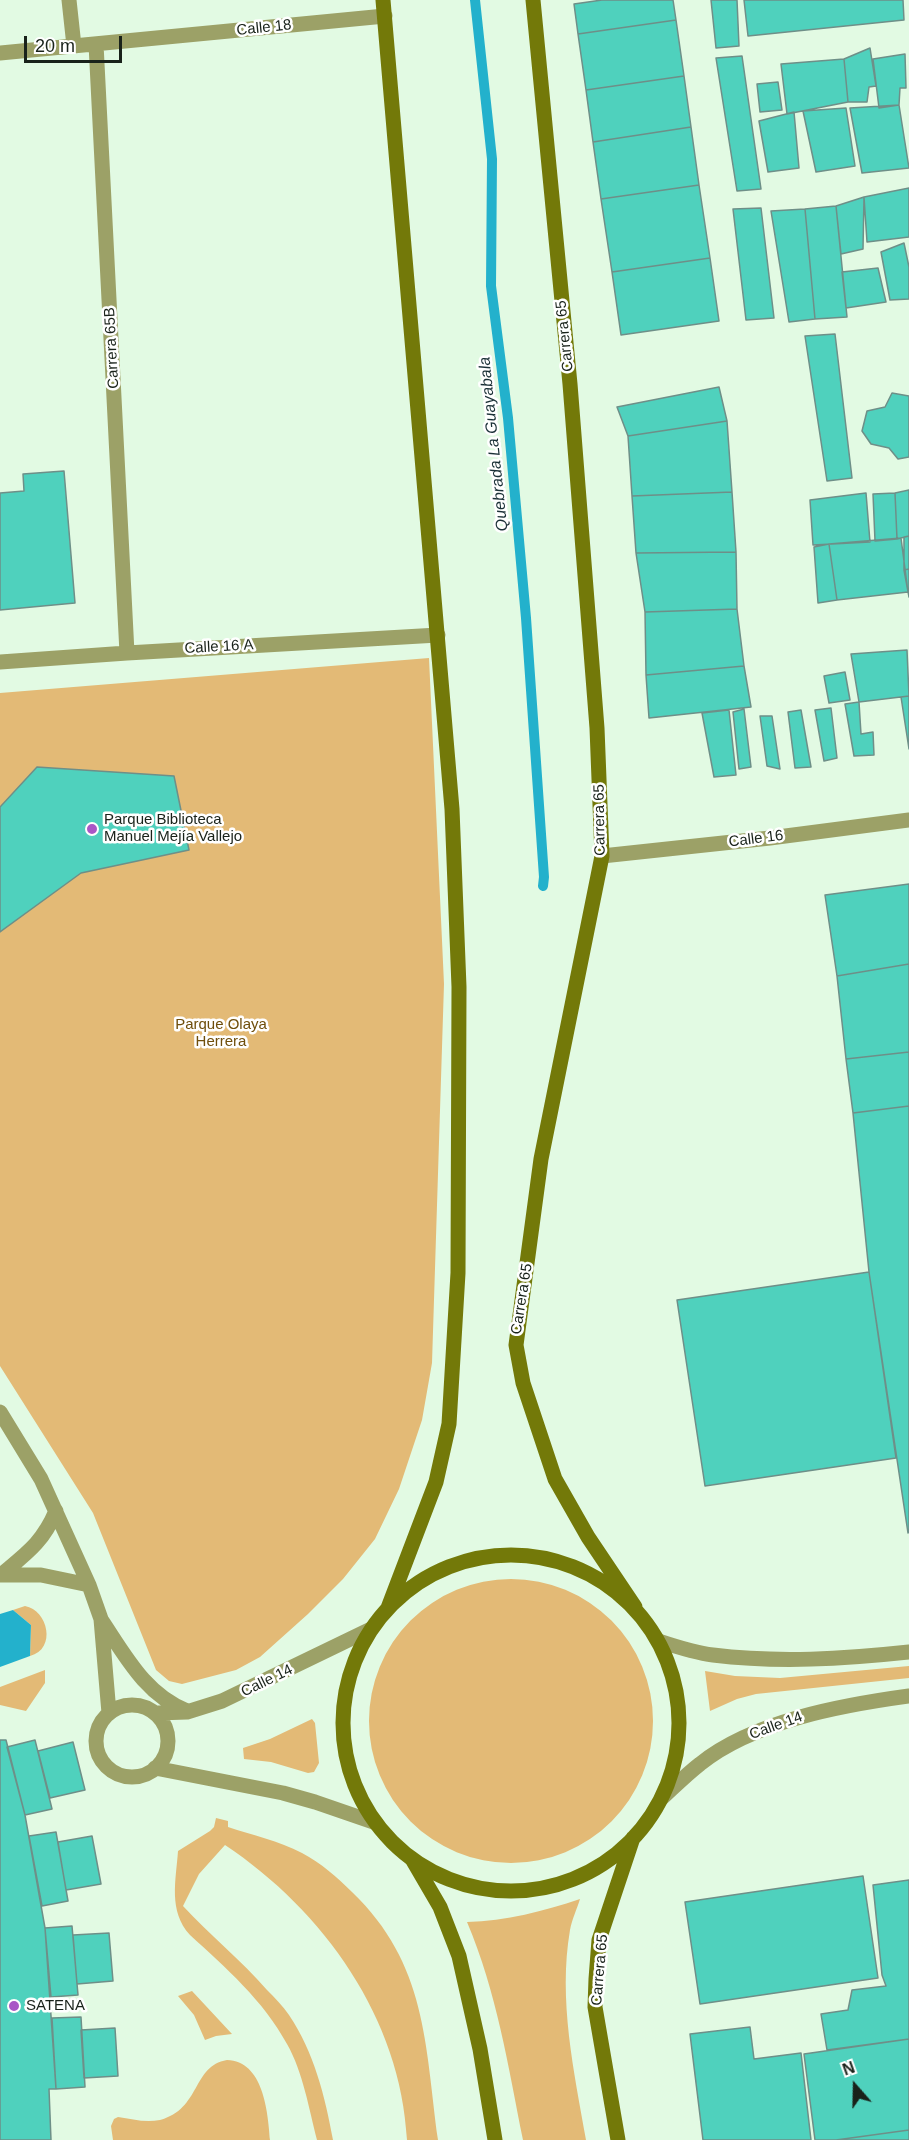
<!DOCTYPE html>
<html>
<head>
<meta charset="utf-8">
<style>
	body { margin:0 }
	#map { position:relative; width:909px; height:2140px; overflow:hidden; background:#e2fae3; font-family:Helvetica,sans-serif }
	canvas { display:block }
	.north { position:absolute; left:825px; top:2056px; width:60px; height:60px; -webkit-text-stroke:4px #fff; paint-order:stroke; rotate:340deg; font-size:16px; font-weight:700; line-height:24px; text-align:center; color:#19221a }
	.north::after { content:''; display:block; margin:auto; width:21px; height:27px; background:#19221a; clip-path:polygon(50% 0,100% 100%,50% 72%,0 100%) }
	.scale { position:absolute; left:24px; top:36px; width:98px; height:27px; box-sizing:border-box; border:3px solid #19221a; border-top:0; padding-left:8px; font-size:18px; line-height:21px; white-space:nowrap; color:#19221a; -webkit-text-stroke:4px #fff; paint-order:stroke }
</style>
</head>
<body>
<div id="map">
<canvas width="909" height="2140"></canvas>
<div class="north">N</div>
<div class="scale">20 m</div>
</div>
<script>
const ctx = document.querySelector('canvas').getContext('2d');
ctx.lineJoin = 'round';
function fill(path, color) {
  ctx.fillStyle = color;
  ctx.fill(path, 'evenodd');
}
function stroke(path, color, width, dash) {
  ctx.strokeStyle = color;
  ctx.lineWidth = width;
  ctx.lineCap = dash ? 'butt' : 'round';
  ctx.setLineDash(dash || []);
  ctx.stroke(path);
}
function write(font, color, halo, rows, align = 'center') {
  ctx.font = font + ' Helvetica,sans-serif';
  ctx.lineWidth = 5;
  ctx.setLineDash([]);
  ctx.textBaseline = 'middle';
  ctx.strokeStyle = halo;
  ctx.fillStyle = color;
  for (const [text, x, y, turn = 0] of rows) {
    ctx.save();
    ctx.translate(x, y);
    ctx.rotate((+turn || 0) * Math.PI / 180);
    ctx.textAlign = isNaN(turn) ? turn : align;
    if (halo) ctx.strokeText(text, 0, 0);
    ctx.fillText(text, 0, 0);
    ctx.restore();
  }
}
const green = new Path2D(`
	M429 658 444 984 432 1363 422 1420 399 1489 375 1539 343 1579 308 1614 260 1657 236 1670 182 1684 169 1681 156 1670 93 1513 0 1366V693Z
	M369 1721a142 142 0 1 1 284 0a142 142 0 1 1-284 0Z
	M25 1606C48 1610 57 1649 30 1656L31 1625 13 1610Z
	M909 1666V1678L756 1694 737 1699 710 1711 705 1671 735 1676 780 1678Z
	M45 1670V1683L26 1711 0 1705V1687Z
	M312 1719 315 1723 319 1763 314 1772 308 1773 271 1762 244 1759 243 1748 270 1739Z
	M216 1818 228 1821V1827C252 1835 279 1841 302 1853 321 1863 337 1877 352 1892 427 1964 425 2044 438 2140H407C401 2019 324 1911 225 1845L199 1874 183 1906C210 1935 241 1960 267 1990 275 1998 283 2006 289 2015 314 2052 325 2096 333 2140H317C309 2109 303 2072 287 2044 263 2000 226 1968 190 1935 168 1911 176 1880 178 1851L210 1831 214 1827Z
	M580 1899C577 1909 572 1919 570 1930 558 2000 574 2071 586 2140H523C508 2065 497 1993 467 1922 506 1921 544 1911 580 1899Z
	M192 1991 232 2034 216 2036 205 2040 194 2015 178 1996Z
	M227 2060C263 2061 268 2111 270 2140H113L111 2126 114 2119 118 2117C132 2119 145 2123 160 2120 201 2109 192 2066 227 2060Z`);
const water = new Path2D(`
	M13 1610 31 1625 30 1656 0 1667V1614Z`);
const stream = new Path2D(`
	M475 0 492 159 491 286 508 418 526 618 544 877 543 886`);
const building = new Path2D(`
	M602 0H673L676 20 578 34 574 4Z
	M711 0H737L739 46 716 48Z
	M744 0H903L904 20 748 36Z
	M676 20 684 76 586 90 578 34Z
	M870 48 876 86 869 87 867 102H848L844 59Z
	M905 54 906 88H900L899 105 879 108 873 59Z
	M742 56 761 189 737 191 716 58Z
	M844 59 848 102 787 114 781 64Z
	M684 76 691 127 593 142 586 90Z
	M778 82 782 110 760 112 757 84Z
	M899 105 909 168 862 173 850 108Z
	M846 108 855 166 816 172 803 111Z
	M794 112 799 168 768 172 759 121Z
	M691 127 699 185 601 199 593 142Z
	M699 185 710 258 612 272 601 199Z
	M909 188V237L867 242 864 197Z
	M864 197 863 249 841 254 836 206Z
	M836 206 847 317 815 319 805 209Z
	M761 208 774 318 746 320 733 209Z
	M805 209 815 319 789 322 771 211Z
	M904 243 909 267V299L890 300 881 252Z
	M710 258 719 321 621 335 612 272Z
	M878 268 886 302 846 308 842 272Z
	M835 334 852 478 827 481 805 336Z
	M719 387 727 421 628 436 617 407Z
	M892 393 909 396V457L898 459 889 448 871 444 862 431 867 411 885 407Z
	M727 421 732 492 632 496 628 436Z
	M64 471 75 603 0 610V493L24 491 23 474Z
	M909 490V536L897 539 895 493Z
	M732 492 736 552 636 553 632 496Z
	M866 493 870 542 813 545 810 500Z
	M895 493 897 539 875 541 873 494Z
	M909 536V569L904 570V537Z
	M901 538 908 592 837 600 829 544Z
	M829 544 837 600 818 603 814 547Z
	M736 552 737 609 645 612 636 553Z
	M909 569V597L904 570Z
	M737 609 744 666 646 675 645 612Z
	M907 650 909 696 859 702 851 654Z
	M744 666 751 707 649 718 646 675Z
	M845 672 850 700 829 703 824 676Z
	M909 696V749L901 697Z
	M859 702 861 734 873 732 874 755 854 756 845 704Z
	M831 708 837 758 824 761 815 710Z
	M744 709 751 767 739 769 733 712Z
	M729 710 736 775 714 777 702 713Z
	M801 710 811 767 795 768 788 712Z
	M760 716H772L780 769 767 766Z
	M37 767 174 776 189 850 81 873 0 932V807Z
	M909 884V964L837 976 825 895Z
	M909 964V1052L846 1059 837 976Z
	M909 1052V1106L853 1113 846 1059Z
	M909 1106V1532L908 1533 869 1272 853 1113Z
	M869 1272 896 1458 705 1486 677 1300Z
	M0 1740H6L25 1815 45 1928 56 2089H49L51 2140H0Z
	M35 1740 52 1809 25 1815 7 1747Z
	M73 1742 85 1790 50 1798 38 1751Z
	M56 1832 68 1901 42 1906 29 1836Z
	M92 1836 101 1884 66 1890 58 1842Z
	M863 1876 878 1978 700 2004 685 1902Z
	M909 1880V2039L827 2050 821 2014 848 2010 852 1990 886 1986 882 1975 873 1885Z
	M72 1926 78 1995 51 1997 45 1928Z
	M109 1933 113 1981 77 1984 73 1935Z
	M81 2017 85 2087 56 2089 52 2018Z
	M750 2027 754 2059 801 2053 811 2140H703L690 2034Z
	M115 2028 118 2076 84 2078 81 2030Z
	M909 2039V2130L836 2140H815L804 2054Z
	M909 2130V2140H836Z`);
const minor = new Path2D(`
	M69 0 74 46
	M96 44 127 653
	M0 53 385 16
	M0 662 127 653 438 635
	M602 856 770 838 909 820
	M0 1412 41 1479 89 1585 101 1619 109 1713
	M2 1574C27 1553 43 1542 56 1511
	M0 1575H41L89 1585
	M102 1621C126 1657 146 1695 187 1711
	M96 1741a36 36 0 1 1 72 0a36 36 0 1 1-72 0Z
	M157 1713 187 1712 222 1701 371 1629
	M155 1768 283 1793 315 1802 376 1823`);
const tertiary = new Path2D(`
	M659 1641C677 1647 695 1653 713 1655 778 1663 844 1659 909 1652
	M662 1798C674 1787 687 1774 700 1764 753 1721 843 1705 909 1696`);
const secondary = new Path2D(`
	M383 0 452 809 459 987 458 1273 449 1424 436 1482 388 1608
	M533 0 570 384 597 728 602 856 541 1159 516 1345 523 1383 555 1479 588 1537 635 1607
	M343 1723a168 168 0 1 1 336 0a168 168 0 1 1-336 0Z
	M412 1859 440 1907 459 1956 480 2049 495 2140
	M618 2140 595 2007 596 1979 599 1940 633 1838`);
const markers = [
	[92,829,6,"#a956c6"],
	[14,2006,6,"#a956c6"]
];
const streetNames = [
	["Calle 18",264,28,-6],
	["Carrera 65",565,336,-96],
	["Carrera 65B",112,348,-93],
	["Calle 16 A",219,647,-3],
	["Carrera 65",600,820,-91],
	["Calle 16",756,839,-7],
	["Carrera 65",522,1299,-81],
	["Calle 14",267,1681,-26],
	["Calle 14",776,1726,-20],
	["Carrera 65",600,1970,-85]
];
const poiNames = [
	["Parque Biblioteca",104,820],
	["Manuel Mejía Vallejo",104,837],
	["SATENA",26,2006]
];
const parkNames = [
	["Parque Olaya",221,1025],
	["Herrera",221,1042]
];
const waterNames = [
	["Quebrada La Guayabala",494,444,-96]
];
fill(green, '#e3ba76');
fill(water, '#23b1cc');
stroke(stream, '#23b1cc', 10);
fill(building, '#4fd1bd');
stroke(building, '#6e8f88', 1.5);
stroke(minor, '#9ca167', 15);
stroke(tertiary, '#9ca167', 15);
stroke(secondary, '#737909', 15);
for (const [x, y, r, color] of markers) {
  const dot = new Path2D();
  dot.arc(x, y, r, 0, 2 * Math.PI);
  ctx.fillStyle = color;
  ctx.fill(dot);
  stroke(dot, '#fff', 2);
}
write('15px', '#19221a', '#fff', streetNames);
write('15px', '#19221a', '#fff', poiNames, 'left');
write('15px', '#6f4e0b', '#fff', parkNames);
write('italic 16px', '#1b3137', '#fff', waterNames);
</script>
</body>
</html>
